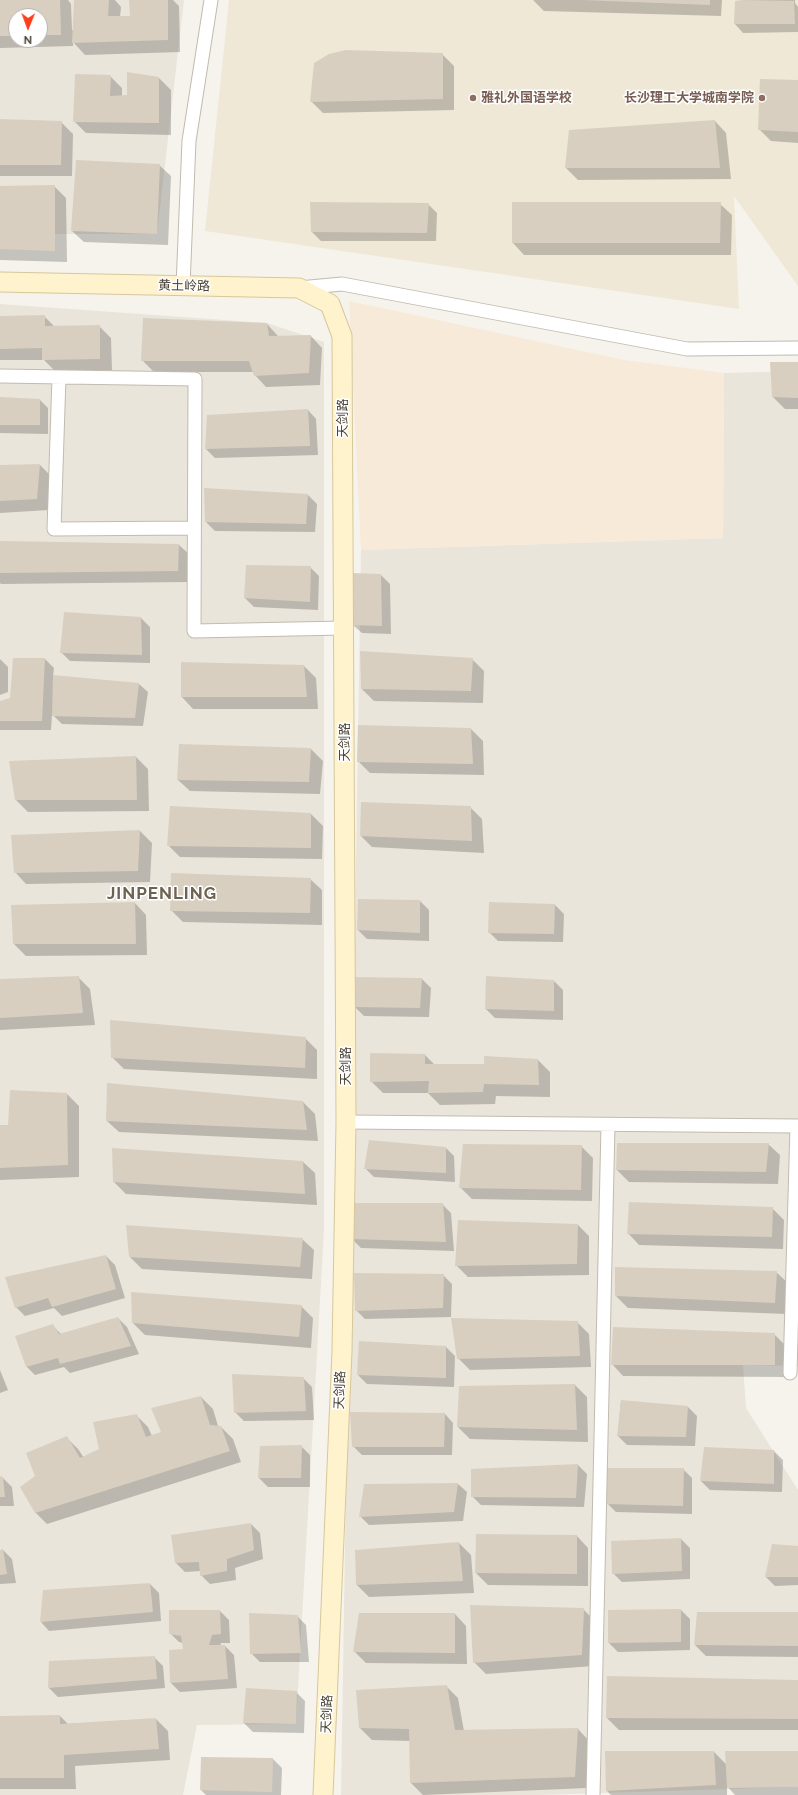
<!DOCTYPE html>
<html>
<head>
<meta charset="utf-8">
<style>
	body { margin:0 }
	#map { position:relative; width:798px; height:1795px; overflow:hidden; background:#f6f3ec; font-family:Raleway,sans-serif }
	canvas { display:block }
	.north { position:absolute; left:8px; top:8px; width:40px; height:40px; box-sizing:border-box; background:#fff; border:1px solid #b7b4b0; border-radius:50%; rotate:181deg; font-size:11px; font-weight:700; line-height:16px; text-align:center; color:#4b4439 }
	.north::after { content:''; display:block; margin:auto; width:14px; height:18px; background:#fc3f1d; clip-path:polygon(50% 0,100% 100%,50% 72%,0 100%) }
</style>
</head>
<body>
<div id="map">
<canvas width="798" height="1795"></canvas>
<div class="north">N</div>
</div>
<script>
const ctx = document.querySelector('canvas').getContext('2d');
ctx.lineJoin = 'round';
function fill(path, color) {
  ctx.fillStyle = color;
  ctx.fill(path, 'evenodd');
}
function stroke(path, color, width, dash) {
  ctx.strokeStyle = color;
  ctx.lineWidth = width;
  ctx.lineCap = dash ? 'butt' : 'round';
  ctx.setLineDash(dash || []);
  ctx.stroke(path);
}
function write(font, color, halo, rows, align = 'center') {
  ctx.font = font + ' Raleway,"Noto Sans SC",sans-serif';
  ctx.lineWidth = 3;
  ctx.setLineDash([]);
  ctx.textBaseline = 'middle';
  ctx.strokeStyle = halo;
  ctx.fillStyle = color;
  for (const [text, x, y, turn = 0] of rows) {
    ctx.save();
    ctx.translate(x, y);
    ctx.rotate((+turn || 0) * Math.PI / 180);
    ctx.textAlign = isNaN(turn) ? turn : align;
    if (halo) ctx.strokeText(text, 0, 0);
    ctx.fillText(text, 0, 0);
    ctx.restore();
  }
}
const residential = new Path2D(`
	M0 0H184L157 234H0ZM16 16H40V40H16Z
	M0 304 267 323 324 342V1230L296 1724 197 1725 183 1795H0Z
	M798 371V1366L743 1365 746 1408 798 1490V1787L538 1795H341L361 550 723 538 724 373Z`);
const commercial = new Path2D(`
	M349 301 624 360 724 373 723 538 361 550Z`);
const education = new Path2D(`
	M229 0H798V286L734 196 739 309 205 231Z`);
const shadow = new Path2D(`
	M0 0H68L71 4 72 30H74L75 0H115L121 7 120 17H131L130 0H173L179 6 180 52 85 55 73 42V46L0 48ZM16 16H40V40H16Z
	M533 0H722L721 16 544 11Z
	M743 0H798H795V3L798 7V38V32L743 33 735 24Z
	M442 54 454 66V110L323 113 311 101Z
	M110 76 122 88V96H128L159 78 171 90V135L86 133 74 121Z
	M798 81V143L771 141 759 129Z
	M0 120 61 122 73 134 72 176H0Z
	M715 121 726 133 731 179 578 180 566 168Z
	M159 165 171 176 168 245 84 242 72 231Z
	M54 186 66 198 67 262 0 260V187Z
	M311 203 428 204 437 213 436 241H321L312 232Z
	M720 204 732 215 731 255H524L513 243Z
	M44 316 55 327 99 326 111 338 112 370 55 371 44 360H0V317Z
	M267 324 278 336H311L322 348 320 385 266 387 255 375 254 372H154L142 360Z
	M798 363V409H785L773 397Z
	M0 398 40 400 48 408V434L0 433Z
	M308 410 316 419 318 455 215 458 206 449Z
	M40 465 52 477 49 510 0 513V466Z
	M308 495 317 504 315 532 215 531 206 522Z
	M0 542 179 545 191 556 189 582 1 584 0 583Z
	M310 567 319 576 318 610 254 607 245 598Z
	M381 575 390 584 391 634 362 633 353 625Z
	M141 618 150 627V663L70 661 61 652Z
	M361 652 472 659 484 671 483 703 374 701 362 689Z
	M0 659 8 667V692L0 695Z
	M45 659 54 668 53 676 139 684 148 692 143 726 62 724 52 714 51 730H0V702L11 699Z
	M304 666 316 678 318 709H193L182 697Z
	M471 729 483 741 484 775 370 773 358 761Z
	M311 749 323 761 320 794 190 791 178 780Z
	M136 757 148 769 149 811 28 812 16 800Z
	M470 807 482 819 484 853 372 847 361 836Z
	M311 814 323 826 322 859 180 857 168 845Z
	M140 831 152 843 150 882 26 884 15 872Z
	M310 879 322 890V925L183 922 171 910Z
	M420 901 429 910V941L367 939 358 930Z
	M135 903 146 915 147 955 26 956 14 944Z
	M555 905 564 914 563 942 498 941 489 932Z
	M78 977 90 989 95 1025 0 1030V980Z
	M422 979 431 988 429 1017 364 1016 355 1007Z
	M554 981 563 990V1020L495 1018 486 1009Z
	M305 1038 317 1050V1079L124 1069 112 1057Z
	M371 1054 425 1055 435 1065H485V1057L538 1060 550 1072V1097L496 1096 495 1104 440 1105 428 1093H383L371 1081Z
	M67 1094 79 1106V1177L0 1180V1126H9Z
	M303 1102 315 1114 318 1141 119 1132 107 1121Z
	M768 1144 780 1155 778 1184 629 1182 617 1170Z
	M581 1146 593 1158 592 1201 472 1199 460 1187Z
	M445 1147 454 1156 455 1182 374 1177 365 1168Z
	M303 1162 315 1173 317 1205 126 1194 114 1182Z
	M442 1204 451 1213 454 1251 361 1248 352 1239Z
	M772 1208 784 1220 783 1249 639 1245 628 1233Z
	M578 1225 589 1236V1275L468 1277 456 1265Z
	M302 1239 314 1250 312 1279 142 1269 130 1257Z
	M106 1256 115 1265 125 1298 62 1316 54 1308 25 1316 16 1307Z
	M776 1272 788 1283 787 1314 628 1308 616 1296Z
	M443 1275 452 1284 451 1317 365 1319 356 1310Z
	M301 1306 313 1318 311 1348 145 1335 133 1323Z
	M118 1318 127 1327 139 1354 70 1373 64 1367 35 1375 26 1366 52 1325 62 1335Z
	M577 1322 589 1334 591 1367 470 1370 458 1358Z
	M774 1334 786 1346 787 1377 623 1376 612 1364Z
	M446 1347 455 1356 454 1387 367 1384 358 1375Z
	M0 1370 8 1390 0 1393Z
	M303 1378 312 1387 314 1420 244 1421 235 1412Z
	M575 1385 587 1397 588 1442 470 1439 458 1427Z
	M201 1397 213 1409 218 1426 221 1427 233 1439 241 1462 47 1524 35 1512 37 1476 66 1437 78 1449 84 1458 100 1450 136 1415 148 1427 152 1436 163 1433Z
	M621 1401 688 1407 697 1416 695 1446 627 1445 618 1436Z
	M445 1414 453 1423 452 1455H362L353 1446Z
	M301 1446 310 1455V1487H268L259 1478Z
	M705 1448 774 1451 783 1460 782 1492 710 1490 701 1481Z
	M578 1465 587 1474 584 1507 481 1505 472 1496Z
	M683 1469 692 1478V1514L616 1512 607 1503Z
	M0 1477 3 1478 12 1487 14 1506H0Z
	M458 1484 467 1492 463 1521 369 1525 360 1516Z
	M251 1524 260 1533 263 1559 235 1568 236 1580 210 1584 201 1575V1571L185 1572 176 1563 172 1536Z
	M577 1536 588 1548V1586L488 1585 476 1573Z
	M681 1539 690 1548V1579L622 1582 613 1573Z
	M459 1543 471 1555 474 1593 369 1597 357 1585 356 1551Z
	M798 1547V1585L775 1586 766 1577Z
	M3 1550 12 1559 16 1583 0 1584V1551Z
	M150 1584 159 1593 161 1621 49 1631 41 1622Z
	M583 1609 595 1621 593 1666 486 1674 474 1662Z
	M681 1610 690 1619V1650L618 1652 609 1643V1611Z
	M220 1611 229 1620 230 1643H221L220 1646H225L234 1655 237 1688 180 1692 171 1683 170 1650H184L183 1643 179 1642 170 1633Z
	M798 1613V1657L706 1656 695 1645Z
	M455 1614 466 1626 467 1664 366 1663 354 1651Z
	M297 1616 306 1625 309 1662H260L251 1653Z
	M154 1657 163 1666 165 1688 58 1697 49 1688Z
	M798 1681V1730H619L607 1718Z
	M446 1686 458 1698 464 1731 578 1729 589 1741 587 1788 423 1795 411 1783V1741L372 1740 360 1728Z
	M296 1692 305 1701 304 1733 253 1732 244 1723Z
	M60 1716 68 1724 156 1719 168 1731 170 1760 75 1766 76 1789H0V1717Z
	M606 1752H714L727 1765 798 1752V1795H735L727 1786V1795H611L607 1791Z
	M202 1758 273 1759 282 1768 281 1795H206L201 1790Z`);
const building = new Path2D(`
	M0 0H60L61 35H40V16H16V36H0Z
	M74 0H109L108 16H130L129 0H168V40L72 43Z
	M582 0H710V5Z
	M742 0 794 1 795 24H734L735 1Z
	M346 50 443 53V99L310 102 314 63 329 54Z
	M127 72 159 77V123L73 122 75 74 111 75 110 96 127 95Z
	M760 79 798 80V132L758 130Z
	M0 119 62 121 61 165H0Z
	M715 120 720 168H565L569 130Z
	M76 160 160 164 157 234 71 231Z
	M55 185V251L0 249V186Z
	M310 202 429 203 427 233 311 232Z
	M512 202H721L720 243H512Z
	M45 315V326L100 325V359L42 360V348L0 349V316Z
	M143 318 267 323 269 336 311 335 309 373 254 376 249 361H141Z
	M770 362H798V398L772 397Z
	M0 397 40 399V425H0Z
	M308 409 310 446 205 449 207 415Z
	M40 464 37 499 0 501V465Z
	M204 488 308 494 306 524 205 522Z
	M0 541 179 544 178 571 0 573Z
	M246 565 311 566 310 602 244 598Z
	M352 573 381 574 382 626 352 625Z
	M64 612 141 617 142 655 60 653Z
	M360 651 473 658 471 691 361 689Z
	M13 658H45L42 721H0V701L10 698Z
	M181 662 304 665 307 697H181Z
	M53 675 139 683 135 718 52 716Z
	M358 725 471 728 473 764 357 762Z
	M179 744 311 748 309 782 177 780Z
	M136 756 137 800H15L9 761Z
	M361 802 471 806 472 841 360 836Z
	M170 806 311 813V848L167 846Z
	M140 830 138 871 14 873 11 835Z
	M171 873 311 878 310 913 170 911Z
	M358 899 420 900V933L357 930Z
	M135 902 136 944H13L11 905Z
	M489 902 555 904 554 934 488 933Z
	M79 976 83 1013 0 1018V979Z
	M486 976 554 980V1011L485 1009Z
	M351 977 422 978 420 1008 354 1007Z
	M110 1020 306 1037 305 1068 111 1058Z
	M370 1053 425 1054V1064H484V1056L538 1059 539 1085 484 1084 483 1092 428 1093 429 1081 370 1082Z
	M107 1083 303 1101 307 1130 106 1121Z
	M10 1090 67 1093 68 1165 0 1168V1125H8Z
	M369 1140 446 1147V1173L364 1169Z
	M617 1143H769L766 1172 616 1170Z
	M463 1144 582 1145 581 1190 459 1188Z
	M112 1148 303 1161 305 1194 113 1182Z
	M629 1202 773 1207 772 1237 627 1234Z
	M351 1203H443L446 1242 351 1239Z
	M458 1220 578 1224 577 1264 455 1266Z
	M126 1225 303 1238 300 1267 129 1257Z
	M106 1255 116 1289 52 1307 48 1298 15 1308 5 1277Z
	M615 1267 777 1271 775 1303 615 1296Z
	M354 1273 444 1274 443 1308 355 1311Z
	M131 1292 302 1305 299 1337 132 1323Z
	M118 1317 131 1346 60 1364 58 1358 26 1367 15 1336 53 1324 59 1334Z
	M451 1318 578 1321 580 1356 457 1359Z
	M613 1327 775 1333V1365H611Z
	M359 1341 446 1346V1378L357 1375Z
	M232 1374 304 1377 306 1411 234 1413Z
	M575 1384 577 1430 457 1427 459 1386Z
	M201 1396 210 1425 221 1426 230 1451 35 1513 20 1487 35 1476 26 1453 67 1436 80 1458 99 1449 93 1422 137 1414 146 1437 161 1432 151 1408Z
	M621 1400 688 1406 686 1437 617 1436Z
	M350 1412 445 1413 444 1447H352Z
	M302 1445 301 1478H258L260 1446Z
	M704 1447 774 1450V1484L700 1481Z
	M578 1464 576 1498 471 1497V1469Z
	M604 1468H684L683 1506 606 1504Z
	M0 1476 3 1477 5 1497H0Z
	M458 1483 454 1512 359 1517 364 1484Z
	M251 1523 254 1550 227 1559V1571L200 1576 199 1562 175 1563 171 1535Z
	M476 1534 577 1535V1574L475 1573Z
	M681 1538 682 1571 612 1574 611 1541Z
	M459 1542 463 1581 356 1585 355 1550Z
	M772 1544 798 1546V1577H765Z
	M3 1549 7 1574 0 1575V1550Z
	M150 1583 153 1612 40 1622 43 1590Z
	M470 1605 584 1608 582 1655 473 1663Z
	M681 1609V1642L608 1643V1610Z
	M169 1610H220L221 1634 212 1635 209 1645H225L228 1679 170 1683 169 1650 183 1649 181 1636 169 1634Z
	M697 1612H798V1646L694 1645Z
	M249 1613 298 1615 301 1653 250 1654Z
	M359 1613H455V1653L353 1652Z
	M155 1656 157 1679 48 1688 49 1661Z
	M607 1676 798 1680V1719L606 1718Z
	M447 1685 455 1730 578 1728 575 1777 410 1783 409 1729 359 1728 356 1690Z
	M246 1688 297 1691 296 1724 243 1723Z
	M60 1715V1724L156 1718 159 1749 64 1755V1778H0V1716Z
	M605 1751H714L716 1785 606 1791Z
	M725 1751H798V1787L727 1788Z
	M201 1757 273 1758 272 1792 200 1790Z`);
const street = new Path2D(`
	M183 286 189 141 211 0
	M299 288 342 284 687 349 798 348
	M0 376 195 379 194 631 344 628
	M59 377 54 529 194 528
	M346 1122 798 1126
	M790 1373 797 1126
	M593 1795 608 1125`);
const secondary = new Path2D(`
	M0 282 299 288 330 304 342 336 346 1122 342 1351 323 1795`);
const markers = [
	[473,98,4,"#8d6e63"],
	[762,98,4,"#8d6e63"]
];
const educationNames = [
	["雅礼外国语学校",481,98],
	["长沙理工大学城南学院",754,98,"right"]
];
const streetNames = [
	["黄土岭路",184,286,1],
	["天剑路",343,418,-90],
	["天剑路",345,742,-90],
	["天剑路",346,1066,-90],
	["天剑路",340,1390,-88],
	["天剑路",327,1714,-88]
];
const districtNames = [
	["JINPENLING",162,894]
];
fill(residential, '#eae5da');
fill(commercial, '#f7ead8');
fill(education, '#efe8d6');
fill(shadow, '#0003');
fill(building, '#d8cfc1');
stroke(street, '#c2bbae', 15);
stroke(secondary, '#d6c79b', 21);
stroke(street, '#fff', 13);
stroke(secondary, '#fff3cd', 19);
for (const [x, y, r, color] of markers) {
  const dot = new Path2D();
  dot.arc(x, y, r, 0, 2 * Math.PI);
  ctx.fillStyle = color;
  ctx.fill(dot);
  stroke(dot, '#fff', 1.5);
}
write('bold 13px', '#785e54', '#fff', educationNames, 'left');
write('13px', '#4b4439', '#fff', streetNames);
ctx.letterSpacing = '1px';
write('bold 17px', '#6e6250', '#fff', districtNames);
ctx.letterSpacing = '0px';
</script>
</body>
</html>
